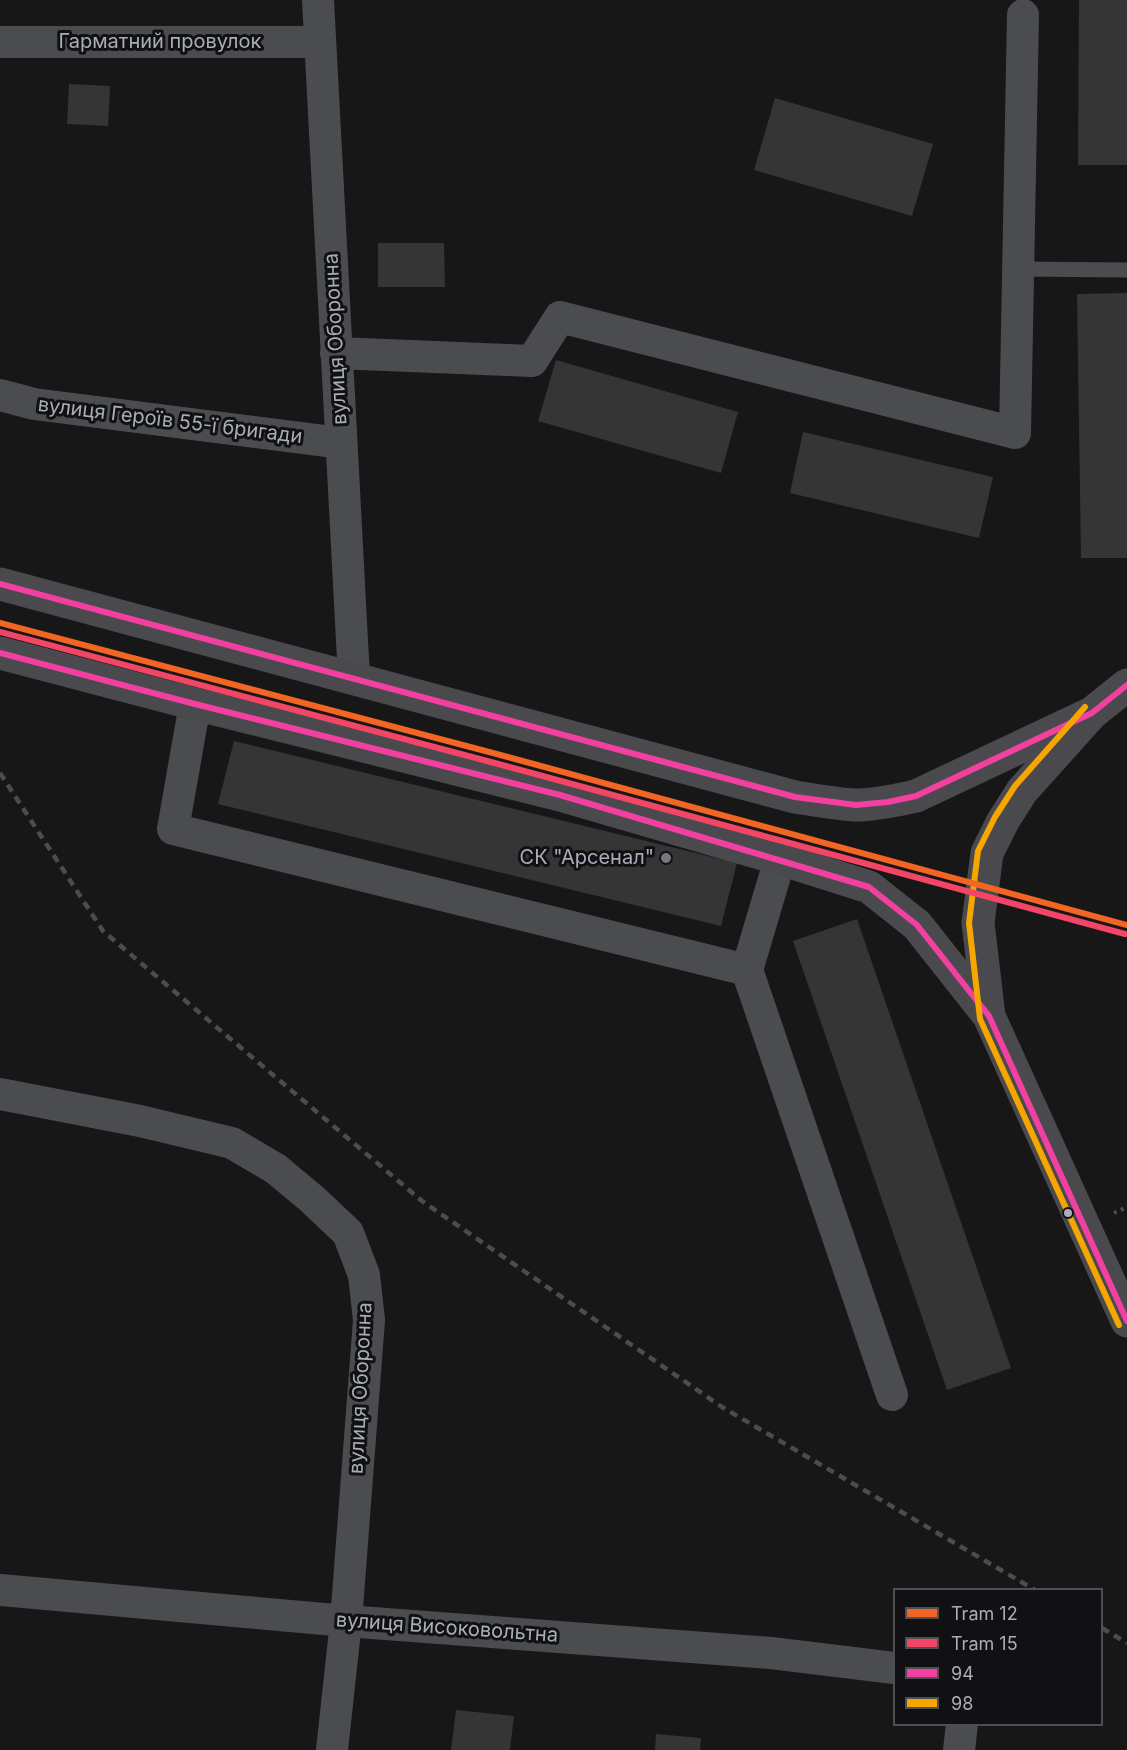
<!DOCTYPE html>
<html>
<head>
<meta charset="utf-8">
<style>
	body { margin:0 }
	#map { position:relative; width:1127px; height:1750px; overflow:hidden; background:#171717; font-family:Inter,sans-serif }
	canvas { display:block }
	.legend { position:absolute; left:893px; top:1588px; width:210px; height:138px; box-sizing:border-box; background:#111113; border:2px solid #4d4f55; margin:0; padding:8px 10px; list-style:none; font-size:18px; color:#a8adb8 }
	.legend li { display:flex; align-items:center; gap:12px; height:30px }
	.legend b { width:30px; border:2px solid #4d4f55 }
</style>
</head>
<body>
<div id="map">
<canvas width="1127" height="1750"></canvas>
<ul class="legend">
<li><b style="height:8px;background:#f26522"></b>Tram 12</li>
<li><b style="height:8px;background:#f34667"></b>Tram 15</li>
<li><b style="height:8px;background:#f240a1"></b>94</li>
<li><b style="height:8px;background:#f7a600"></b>98</li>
</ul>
</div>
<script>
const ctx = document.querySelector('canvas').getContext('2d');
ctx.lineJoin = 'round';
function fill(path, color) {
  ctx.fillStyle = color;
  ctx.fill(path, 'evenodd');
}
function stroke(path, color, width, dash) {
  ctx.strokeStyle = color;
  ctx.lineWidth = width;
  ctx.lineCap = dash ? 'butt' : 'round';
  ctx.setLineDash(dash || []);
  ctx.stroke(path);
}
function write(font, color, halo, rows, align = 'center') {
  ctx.font = font + ' Inter,sans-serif';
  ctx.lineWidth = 6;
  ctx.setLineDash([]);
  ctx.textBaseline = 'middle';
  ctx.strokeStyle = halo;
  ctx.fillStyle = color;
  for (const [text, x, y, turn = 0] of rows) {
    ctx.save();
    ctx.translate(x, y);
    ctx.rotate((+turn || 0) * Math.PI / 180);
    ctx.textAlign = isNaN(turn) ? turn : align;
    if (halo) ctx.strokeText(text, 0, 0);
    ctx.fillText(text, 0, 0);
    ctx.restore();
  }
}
const building = new Path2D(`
	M1079 0H1127V165H1078Z
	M69 84 110 86 108 126 67 124Z
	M775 98 933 144 912 216 754 170Z
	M378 243H444L445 287H378Z
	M1127 293V558H1081L1077 294Z
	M556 360 738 412 721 473 538 421Z
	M803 432 993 477 979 538 790 493Z
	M234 741 737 863 721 926 218 804Z
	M857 919 1011 1368 947 1390 793 941Z
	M456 1710 514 1716 510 1750H451Z
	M656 1734 701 1738 700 1750H655Z`);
const path = new Path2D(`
	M1114 1213 1127 1207`);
const service = new Path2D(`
	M1019 269 1127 270`);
const minor = new Path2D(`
	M318 0 354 678
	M0 42H320
	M336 353 532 361 560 317 1015 433 1023 15
	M0 395 34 404 341 443
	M195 704 173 829 747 970 780 859
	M747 970 892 1395
	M0 1094 140 1121 232 1143 276 1169 312 1199 348 1233 364 1275 369 1320 346 1621 332 1750
	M0 1590 346 1621 771 1653 894 1668
	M959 1750 962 1724`);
const secondary = new Path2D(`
	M0 584 795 797C815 800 835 804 856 805 876 805 897 800 916 796L1092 713
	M0 653 195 704 560 795 790 862 869 887 917 925 989 1016
	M1127 685 1092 713 1022 791 1003 821 987 853 978 923 989 1016 1127 1321`);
const rail = new Path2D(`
	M0 773 103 931 422 1201 722 1407 1035 1590
	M1102 1628 1127 1643`);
const bus1 = new Path2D(`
	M0 584 795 797 856 805 888 802 916 796 1092 713 1127 685
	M0 653 195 704 560 795 869 887 917 925 989 1016 1127 1321`);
const bus2 = new Path2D(`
	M1085 707 1015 786 995 817 978 851 969 923 980 1019 1119 1325`);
const tram1 = new Path2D(`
	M0 623 493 753 1127 925`);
const tram2 = new Path2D(`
	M0 632 491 762 1125 934`);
const markers = [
	[666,858,6,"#757880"],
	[1068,1213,5,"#a8adb8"]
];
const streetNames = [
	["Гарматний провулок",160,42],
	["вулиця Оборонна",336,339,-93],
	["вулиця Героїв 55-ї бригади",170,421,7],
	["вулиця Оборонна",361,1388,-87],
	["вулиця Високовольтна",447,1628,4]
];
const poiNames = [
	["СК \"Арсенал\"",654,858]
];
fill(building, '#353536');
stroke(path, '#4d4e52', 4, [3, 4.5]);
stroke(service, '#4b4c50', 15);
stroke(minor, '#4b4c50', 32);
stroke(secondary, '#4a4a4e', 33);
stroke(rail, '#4b4c4f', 4.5, [8, 6]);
stroke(bus1, '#f240a1', 6);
stroke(bus2, '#f7a600', 6);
stroke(tram1, '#f26522', 6);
stroke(tram2, '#f34667', 6);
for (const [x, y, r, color] of markers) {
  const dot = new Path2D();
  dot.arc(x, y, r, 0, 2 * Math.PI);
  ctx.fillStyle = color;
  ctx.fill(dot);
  stroke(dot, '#111113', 2);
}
write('20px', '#a8adb8', '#111113', streetNames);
write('20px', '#a8adb8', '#111113', poiNames, 'right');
</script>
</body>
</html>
